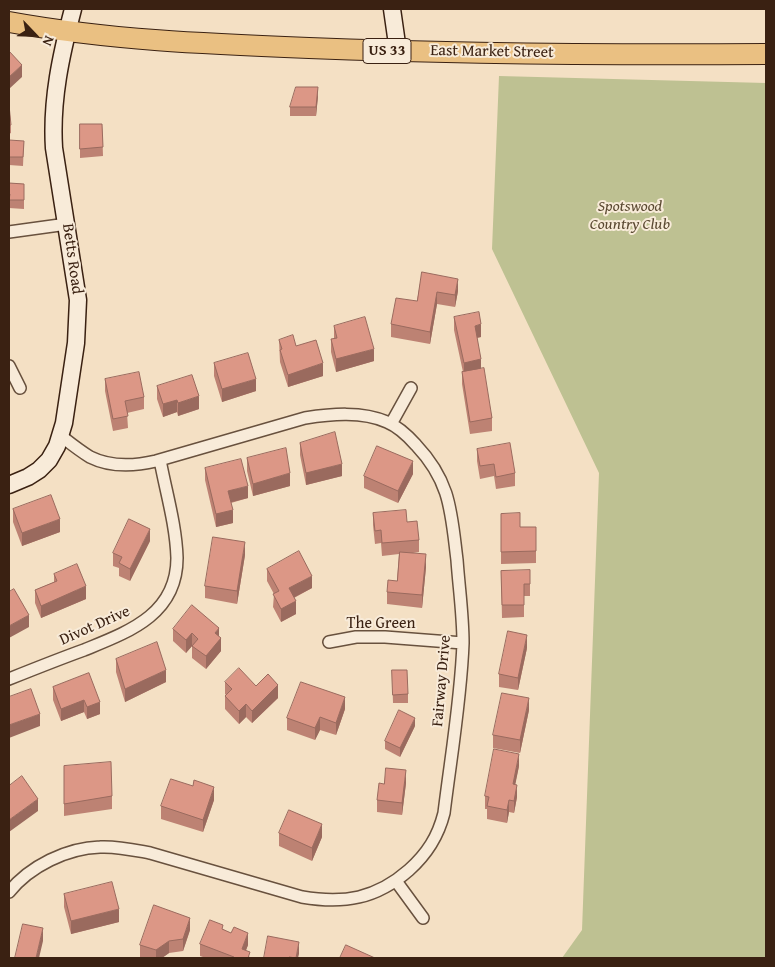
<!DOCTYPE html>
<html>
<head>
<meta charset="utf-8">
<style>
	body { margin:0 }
	#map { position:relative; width:775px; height:967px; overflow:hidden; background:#f4e0c4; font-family:"Gentium Book Plus",serif }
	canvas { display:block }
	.frame { position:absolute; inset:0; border:10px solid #3a2112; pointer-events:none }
	.north { position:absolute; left:10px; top:10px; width:50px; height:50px; -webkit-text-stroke:4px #f8ebd9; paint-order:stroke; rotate:114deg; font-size:14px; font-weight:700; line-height:20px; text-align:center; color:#3a2112 }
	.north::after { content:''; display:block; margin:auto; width:18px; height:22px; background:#3a2112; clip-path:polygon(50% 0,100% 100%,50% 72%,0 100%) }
</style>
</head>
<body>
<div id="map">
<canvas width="775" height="967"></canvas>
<div class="frame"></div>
<div class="north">N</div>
</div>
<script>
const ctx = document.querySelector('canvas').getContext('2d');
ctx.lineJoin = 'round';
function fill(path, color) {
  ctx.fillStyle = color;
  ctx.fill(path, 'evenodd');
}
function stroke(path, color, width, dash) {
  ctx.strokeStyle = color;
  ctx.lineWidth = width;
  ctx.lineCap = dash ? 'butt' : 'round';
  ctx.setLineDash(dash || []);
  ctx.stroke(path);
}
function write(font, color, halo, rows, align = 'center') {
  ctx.font = font + ' "Gentium Book Plus",serif';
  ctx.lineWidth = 4;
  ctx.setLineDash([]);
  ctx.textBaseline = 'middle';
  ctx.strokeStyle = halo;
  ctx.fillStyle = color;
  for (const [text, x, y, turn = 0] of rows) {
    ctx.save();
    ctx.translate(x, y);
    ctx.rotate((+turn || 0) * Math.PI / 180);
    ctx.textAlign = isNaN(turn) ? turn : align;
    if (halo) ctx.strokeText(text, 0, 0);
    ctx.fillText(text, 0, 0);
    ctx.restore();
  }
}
const green = new Path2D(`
	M499 76 766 83V958H562L582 930 599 473 492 249Z`);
const street = new Path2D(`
	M9 232 67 224
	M9 366 20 388
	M391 424 411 388
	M329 642 356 637H385L463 643
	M9 679C34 669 59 659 84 650 128 632 177 615 177 558 176 525 166 492 160 460
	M396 881 423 918
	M9 892C30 866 67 848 100 847 117 846 134 850 150 853L302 897C344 904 376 899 409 870 427 854 438 837 444 813 451 756 461 699 463 643 463 615 459 588 457 560 451 512 451 482 416 445 408 436 399 427 387 422 362 411 331 414 305 418L156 461C135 466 110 467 90 457 80 451 70 443 61 436`);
const secondary = new Path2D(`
	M392 9 398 51
	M9 485 28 477 39 470 49 460 57 446 64 423 76 343 78 300 54 148C51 100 61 55 73 9`);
const highway = new Path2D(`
	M9 22C108 40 208 44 309 48 461 54 614 55 766 54`);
const wall = new Path2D(`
	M318 96 316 116H290V107Z
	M9 105 11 125V133L9 134Z
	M80 124H102L103 156 80 158Z
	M24 141 23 166 9 165V145Z
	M9 183 24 184V209L9 208Z
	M422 272 458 291 455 307 437 304 430 344 391 337V324L417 301Z
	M454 317 481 337 477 338 481 369 492 418V431L470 434 462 384V372H463L454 330Z
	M334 326 374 361 336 372 331 352V339H334Z
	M279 340 296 346 323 376 288 387 280 362Z
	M214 363 256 391 222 402 214 376Z
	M105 379 144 397V409L127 413 128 428 113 431 105 391Z
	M157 386 199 409 178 416 177 412 163 417 157 399Z
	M300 443 342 476 306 485 300 455Z
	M477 449 515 473V486L496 489 494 476 480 479 477 461Z
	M247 458 290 486 253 496 247 471Z
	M205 468 248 498 231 503 233 523 216 527 205 480Z
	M413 474 398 503 364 488V476Z
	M13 509 60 532 22 546 13 522Z
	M373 513 407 522 419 540V552L413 553 426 567 422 608 387 604V592L397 581 399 554 382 556 381 543 375 544 373 525Z
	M501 514 520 527H536V563L501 564Z
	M150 541 130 581 119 576V568L113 566V553Z
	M245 555 237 604 205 598V586Z
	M267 569 312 588 294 598 296 614 281 622 273 607 274 594 267 581Z
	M501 571 530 584V596H524V617L502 618Z
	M54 574 86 599 41 618 35 603V590L54 582Z
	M173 629 219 637 221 651 206 669 192 658V646L186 653 173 641Z
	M527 648 518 690 499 687V674Z
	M116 659 166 682 125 702 116 672Z
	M392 670 408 694V703H393Z
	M89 673 100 714 87 719 84 712 61 721 53 700V687Z
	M225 682 256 686 278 698 252 723 246 717 239 724 225 709V696L226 695 225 694Z
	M345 709 336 735 320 730 315 740 287 730V718Z
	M529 710 520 753 493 748V735Z
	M415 726 400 757 385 749V741Z
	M64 766 112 796V809L64 816Z
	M519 766 515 784 517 797 514 813 509 812 507 823 487 819V809H485V796Z
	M406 783 402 815 377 812V800L384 784Z
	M193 786 214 800 203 832 161 819V806Z
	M279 833 322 837 312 861 279 846Z
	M64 894 119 922 71 934 64 907Z
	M223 929 248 945 246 950 250 958H206L200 956V944Z
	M190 930 183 951 169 953 162 958H142L140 957V945Z`);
const shadedWall = new Path2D(`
	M22 65V77L9 89V77Z
	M318 87V96L316 116V107Z
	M458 279V291L455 307V295Z
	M437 292V304L430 344V332Z
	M481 324V337L475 338V326Z
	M374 349V361L336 372V359Z
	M481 359V371L464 375V363Z
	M323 363V376L288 387V375Z
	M256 379V391L222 402V389Z
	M199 396V409L178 416V403Z
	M177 400V412L163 417V404Z
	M413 461V474L398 503V491Z
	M342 464V476L306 485V473Z
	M290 473V486L253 496V484Z
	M248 486V498L228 503V491Z
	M233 510V523L216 527V514Z
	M60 519V532L22 546V533Z
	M150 529V541L130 581V569Z
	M245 542V555L237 604V591Z
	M426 554V567L422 608V595Z
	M312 576V588L289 600V588Z
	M86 586V599L41 618V606Z
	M296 601V614L281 622V609Z
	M29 615V627L9 638V626Z
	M219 628V640L221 638V651L206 669V656L215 633Z
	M192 633V646L186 653V640Z
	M527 635V648L518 690V678Z
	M166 670V682L125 702V689Z
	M278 685V698L252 723V711Z
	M345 697V709L336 735V723Z
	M529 698V710L520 753V740Z
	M84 700V712L61 721V709Z
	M100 702V714L87 719V707Z
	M246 704V717L239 724V711Z
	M40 714V726L9 738V725Z
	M320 717V730L315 740V728Z
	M415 718V726L400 757V748Z
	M519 754V766L513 796V784Z
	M406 770V783L402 815V803Z
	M517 785V797L514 813V801Z
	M214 787V800L203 832V820Z
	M38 799V811L9 832V820Z
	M509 800V812L507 823V810Z
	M322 824V837L312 861V848Z
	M119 909V922L71 934V921Z
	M190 918V930L183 951V939Z
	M43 928V941L39 958H36Z
	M248 933V945L243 958 242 949Z
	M169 941V953L162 958H156V950Z
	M299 942V954L298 958H296Z`);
const building = new Path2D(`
	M9 51 22 65 9 77Z
	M296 87H318L316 107H290Z
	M9 105 11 125H9Z
	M80 124H102L103 147 80 149Z
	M9 140 24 141 23 157H9Z
	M9 183 24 184V200H9L10 194H9Z
	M422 272 458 279 455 295 437 292 430 332 391 324 396 298 417 301Z
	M479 312 481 324 475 326 481 359 464 363 454 317Z
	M365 317 374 349 336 359 331 339 337 338 334 326Z
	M293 335 296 346 316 340 323 363 288 375 280 350 282 349 279 340Z
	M248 353 256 379 222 389 214 363Z
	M484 368 492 418 470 422 462 372Z
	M139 372 144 397 125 401 128 416 113 419 105 379Z
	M192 375 199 396 178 403 177 400 163 404 157 386Z
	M335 432 342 464 306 473 300 443Z
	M510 443 515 473 496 477 494 464 480 466 477 449Z
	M377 446 413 461 398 491 364 476Z
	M286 448 290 473 253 484 247 458Z
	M241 459 248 486 228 491 233 510 216 514 205 468Z
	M51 495 60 519 22 533 13 509Z
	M406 510 407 522 417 521 419 540 382 543 381 530 375 531 373 513Z
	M520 513V527H536V551L501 552V514Z
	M129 519 150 529 130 569 119 563 122 557 113 553Z
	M213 537 245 542 237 591 205 586Z
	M299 551 312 576 289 588 296 601 281 609 273 594 279 591 267 569Z
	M400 552 426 554 422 595 387 592 388 580 397 581Z
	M77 564 86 586 41 606 35 590 57 581 54 574Z
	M530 570V584H524V605H502L501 571Z
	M14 589 29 615 9 626V592Z
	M192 605 219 628 215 633 221 638 206 656 192 646 198 639 192 633 186 640 173 629Z
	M508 631 527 635 518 678 499 674Z
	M157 642 166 670 125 689 116 659Z
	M239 668 256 686 268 674 278 685 252 711 246 704 239 711 225 696 232 689 225 682Z
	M392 670H407L408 694 393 695Z
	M89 673 100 702 87 707 84 700 61 709 53 687Z
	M301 682 345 697 336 723 320 717 315 728 287 718Z
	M31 689 40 714 9 725V697Z
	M502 693 529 698 520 740 493 735Z
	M399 710 415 718 400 748 385 741Z
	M494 749 519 754 513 784 517 785 514 801 509 800 507 810 487 806 489 797 485 796Z
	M111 762 112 796 64 804V766Z
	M386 768 406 770 402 803 377 800 379 783 384 784Z
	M22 776 38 799 9 820V786Z
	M171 779 193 786 194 780 214 787 203 820 161 806Z
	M289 810 322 824 312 848 279 833Z
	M112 882 119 909 71 921 64 894Z
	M154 905 190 918 183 939 169 941 156 950 140 945Z
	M210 920 223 925 222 929 231 933 234 927 248 933 242 949 250 952 248 958H233L234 957 200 944Z
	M23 924 43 928 36 958H15Z
	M268 936 299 942 296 958 289 957V958H264Z
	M346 945 375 958H340Z`);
const shields = [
	[387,51,48]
];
const shieldNames = [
	["US 33",387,51]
];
const streetNames = [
	["East Market Street",492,52,1],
	["Betts Road",72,259,82],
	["The Green",381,624],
	["Divot Drive",95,626,-24],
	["Fairway Drive",442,681,-85]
];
const parkNames = [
	["Spotswood",630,207],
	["Country Club",630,225]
];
fill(green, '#bec192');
stroke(street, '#68513e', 14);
stroke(secondary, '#3a2112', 19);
stroke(highway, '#3a2112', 22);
stroke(street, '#f8ebd9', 11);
stroke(secondary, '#f8ebd9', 16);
stroke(highway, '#eac082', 20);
fill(wall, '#bd8273');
fill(shadedWall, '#9a6a5e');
fill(building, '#dc9786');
stroke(building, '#9a6a5e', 1);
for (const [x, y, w] of shields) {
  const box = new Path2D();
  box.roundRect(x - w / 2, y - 12.5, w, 25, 4);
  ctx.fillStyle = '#f8ebd9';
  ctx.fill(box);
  stroke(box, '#3a2112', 1);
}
write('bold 15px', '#3a2112', null, shieldNames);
write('16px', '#3a2112', '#f8ebd9', streetNames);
write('italic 16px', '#5b4932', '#f8ebd9', parkNames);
</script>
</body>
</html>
